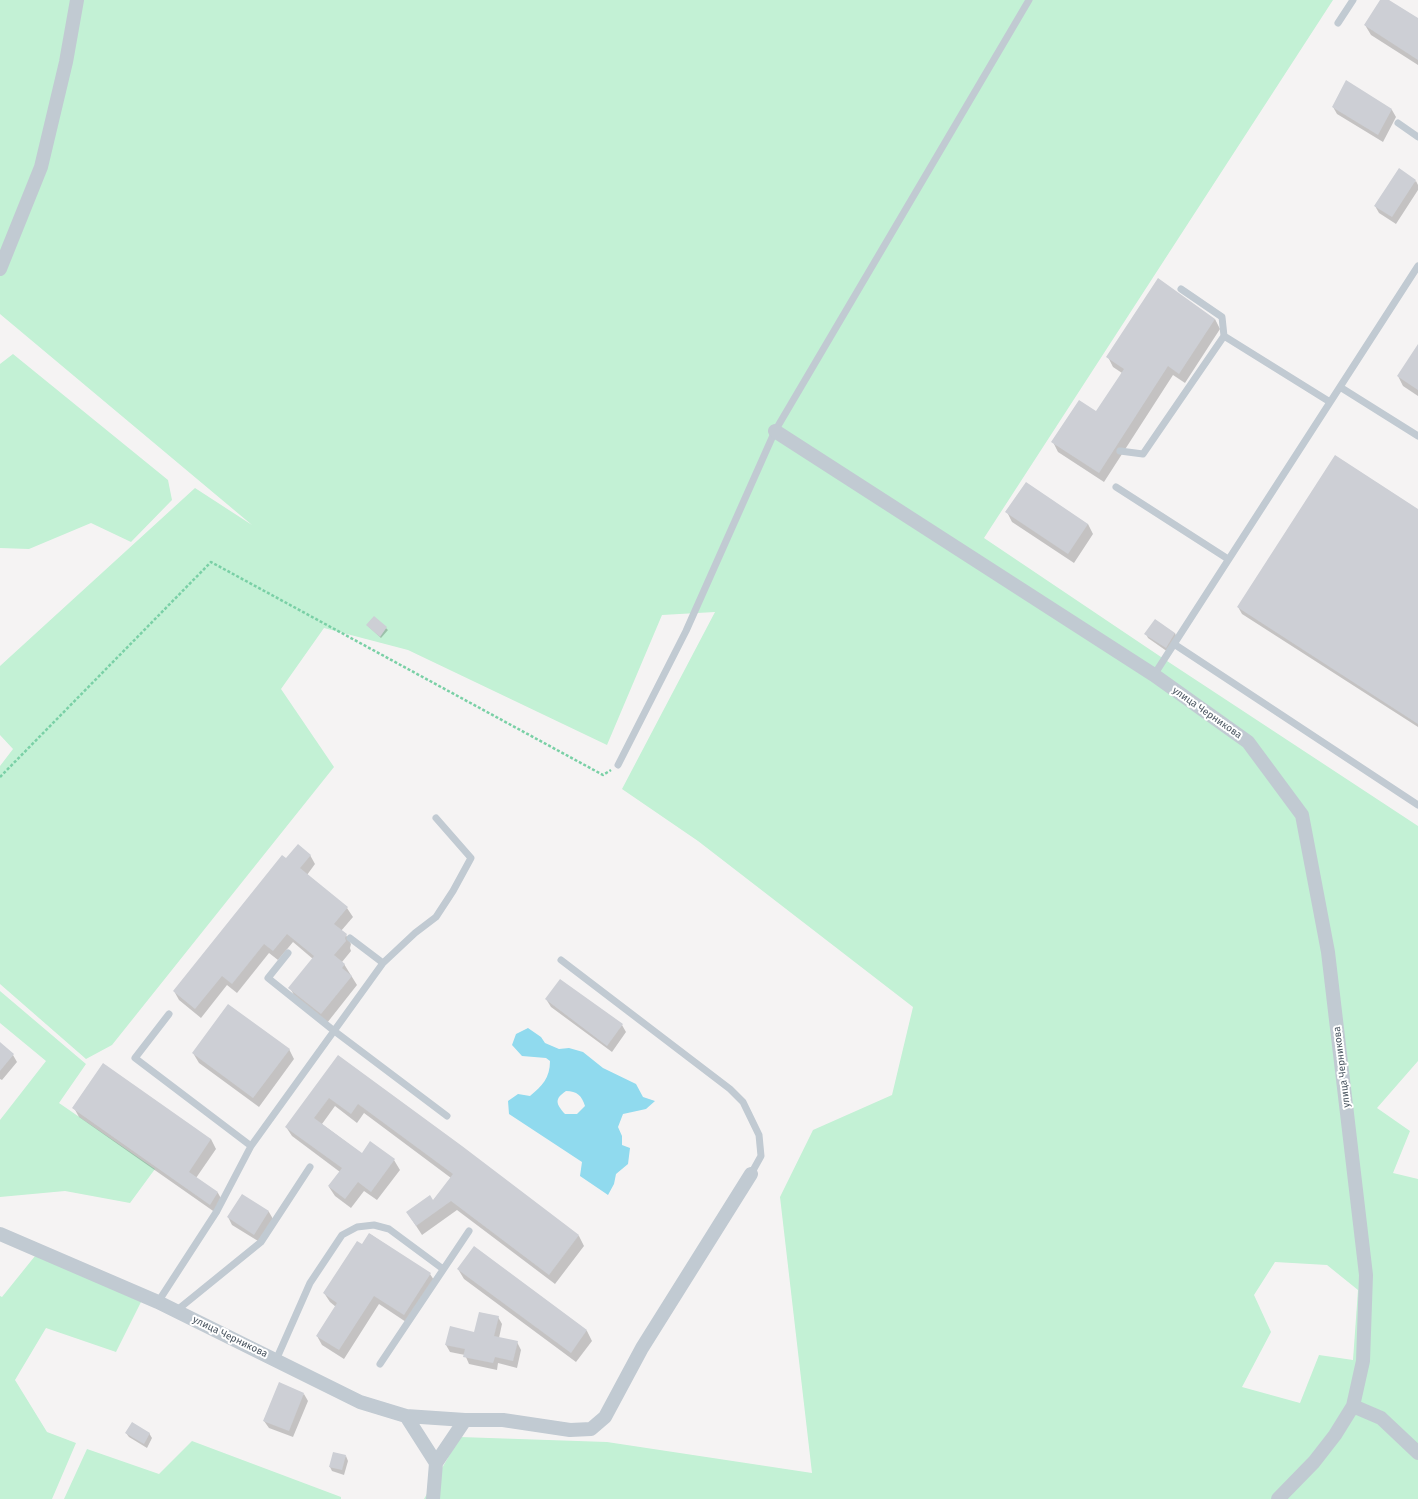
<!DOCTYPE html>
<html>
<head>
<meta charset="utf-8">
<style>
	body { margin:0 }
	canvas { display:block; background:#f5f3f3 }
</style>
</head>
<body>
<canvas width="1418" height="1499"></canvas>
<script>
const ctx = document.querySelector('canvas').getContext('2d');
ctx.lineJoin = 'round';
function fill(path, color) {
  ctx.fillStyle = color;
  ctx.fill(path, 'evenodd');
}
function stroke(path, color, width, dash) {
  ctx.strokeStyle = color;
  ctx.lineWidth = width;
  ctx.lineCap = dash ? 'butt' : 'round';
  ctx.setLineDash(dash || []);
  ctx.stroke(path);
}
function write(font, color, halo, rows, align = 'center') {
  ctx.font = font + ' "Fira Sans",sans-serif';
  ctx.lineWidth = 4;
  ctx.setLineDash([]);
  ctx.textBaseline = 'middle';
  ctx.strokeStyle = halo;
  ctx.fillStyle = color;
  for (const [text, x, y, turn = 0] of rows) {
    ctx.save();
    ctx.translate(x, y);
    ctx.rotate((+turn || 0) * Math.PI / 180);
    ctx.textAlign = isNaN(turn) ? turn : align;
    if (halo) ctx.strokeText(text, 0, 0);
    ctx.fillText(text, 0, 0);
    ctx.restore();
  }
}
const green = new Path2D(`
	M0 0H1333L984 538 1164 659 1418 826V1061L1377 1108 1410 1131 1393 1173 1418 1179V1499H424L460 1437 607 1442 812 1473 780 1197 813 1130 892 1095 913 1007 698 841 622 789 715 612 662 615 607 745 408 650 324 628 281 689 334 767 112 1045 86 1059 0 984V766L13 749 0 735V666L195 488 252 525 0 314ZM1275 1262 1327 1265 1358 1290 1353 1360 1319 1355 1300 1403 1242 1387 1271 1332 1254 1295Z
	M13 354 168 480 172 500 131 542 91 523 29 549 0 548V364Z
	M0 991 86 1064 59 1103 155 1169 130 1203 65 1191 0 1197V1120L46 1061 0 1023Z
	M35 1256 142 1300 116 1352 46 1328 15 1380 47 1432 76 1443 52 1499H0V1296L2 1297Z
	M192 1441 341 1497V1499H64L87 1449 159 1474Z`);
const water = new Path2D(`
	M528 1028 541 1037 545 1043 559 1049 569 1048 583 1052 603 1068 636 1084 643 1097 655 1101 646 1109 623 1114 618 1127 622 1136V1145L630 1148 628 1164 616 1174 614 1184 608 1195 580 1176 582 1162 509 1114 508 1101 518 1094 530 1096C542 1086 550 1078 550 1061L546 1058 522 1056 512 1045 516 1034ZM566 1091C577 1091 582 1096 585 1106L577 1114H565C556 1104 554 1099 566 1091Z`);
const shadow = new Path2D(`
	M1381 0H1388L1418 20V65L1371 35 1365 25Z
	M1346 82 1392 110 1396 117 1383 142 1337 114 1333 107Z
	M1416 181 1418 185V190L1396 224 1379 213 1375 206Z
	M1215 319 1220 329 1185 383 1173 375 1104 482 1058 452 1053 442 1096 413 1122 373 1113 367 1108 357Z
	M1418 346V396L1403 386 1398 376Z
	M1418 510V727L1242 614 1238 607Z
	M1007 512 1088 524 1093 534 1074 563 1012 522Z
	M374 617 388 630 381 638 367 625Z
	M1175 633 1177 638 1168 652 1148 638 1146 634Z
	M310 855 315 864 307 875 347 908 353 917 341 931 346 935 351 944 350 948 351 951 342 962 344 964 357 985 327 1023 295 997 290 988 313 959 293 942 278 960 269 953 237 993 227 985 201 1018 179 1000 174 991 287 860Z
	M546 999 622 1025 626 1032 612 1052 551 1007Z
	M0 1043 13 1055 17 1062 2 1080 0 1079Z
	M289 1049 294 1059 259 1107 199 1063 193 1053Z
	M338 1057 461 1147 579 1236 584 1246 555 1284 457 1210 422 1235 407 1212 433 1201 451 1178 364 1113 357 1123 335 1106 322 1124 362 1154 394 1160 400 1170 377 1200 364 1191 351 1208 335 1196 329 1187 340 1172 292 1136 286 1127Z
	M74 1108 211 1139 216 1149 196 1178 218 1193 223 1202 216 1213 79 1117Z
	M242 1195 269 1212 273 1219 258 1241 232 1225 228 1217Z
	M370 1234 430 1274 436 1283 409 1324 379 1304 344 1359 322 1345 317 1336 336 1307 330 1302 324 1293 362 1246Z
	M474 1248 587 1331 592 1341 576 1362 464 1279 458 1269Z
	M498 1317 502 1324 499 1338 517 1342 521 1350 517 1368 498 1363 497 1370 469 1364 465 1355 450 1352 446 1345 475 1333Z
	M304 1394 308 1401 293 1437 269 1428 264 1421Z
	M126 1433H149L152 1438 147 1448 129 1437Z
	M346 1456 348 1461 344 1475 332 1471 330 1467Z`);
const building = new Path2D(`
	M1380 0H1389L1418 18V60L1364 25Z
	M1346 80 1392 109 1378 135 1332 107Z
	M1399 168 1416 180 1392 217 1374 206Z
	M1158 278 1215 319 1179 374 1168 366 1099 473 1051 442 1079 400 1096 411 1124 369 1106 357Z
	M1418 344V390L1397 376Z
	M1335 455 1418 509V724L1237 607Z
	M1026 482 1088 524 1068 554 1005 512Z
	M374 616 387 627 380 637 366 625Z
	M1155 619 1175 633 1166 648 1144 634Z
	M298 844 311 855 300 868 348 907 334 924 347 934 345 938 346 941 334 955 345 964 342 968 352 976 321 1014 288 988 314 956 287 934 273 951 264 944 232 984 222 976 195 1009 173 991 282 855 286 858Z
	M560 979 623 1024 607 1046 545 999Z
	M228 1004 290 1049 253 1098 192 1053Z
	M0 1042 14 1054 0 1071Z
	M338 1055 462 1146 579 1235 549 1275 451 1201 416 1226 406 1212 430 1195 433 1200 453 1174 358 1104 351 1114 329 1098 314 1118 362 1153 370 1141 395 1159 371 1192 358 1182 345 1199 328 1186 342 1168 285 1127Z
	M103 1063 211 1139 189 1172 218 1192 210 1205 72 1108Z
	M242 1194 269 1211 254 1235 227 1217Z
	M369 1233 431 1273 404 1315 374 1296 339 1350 316 1336 337 1303 323 1293 357 1241 362 1244Z
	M474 1246 587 1330 571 1353 457 1269Z
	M479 1312 499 1316 494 1336 518 1341 513 1361 495 1357 493 1363 463 1357 465 1349 445 1345 450 1326 474 1332Z
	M279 1382 304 1393 289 1431 263 1421Z
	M132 1422 150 1433 144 1444 125 1433Z
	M333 1452 346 1455 342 1470 329 1467Z`);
const path = new Path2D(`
	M0 777 211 562 603 775 611 770`);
const lane = new Path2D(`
	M1338 23 1353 0
	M1398 123 1418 137
	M1181 289 1222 317 1224 336
	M1340 387 1418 436
	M1120 451 1143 454 1224 336 1330 402
	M1116 487 1228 559
	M1174 644 1418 805
	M1154 675 1418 266
	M618 765 686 631 775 431 1029 0
	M350 938 383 963
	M288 953 268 978 333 1030 447 1116
	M561 960 730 1089 743 1102 759 1135 761 1156 751 1174
	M169 1014 135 1058 251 1146
	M158 1302 217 1211 251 1146 383 963 415 933 436 917 453 891 471 858 436 818
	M176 1311 261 1242 310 1167
	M276 1360 310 1283 342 1235 357 1227 374 1225 389 1229 443 1269
	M380 1364 469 1231`);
const street = new Path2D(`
	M0 269 41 167 66 62 77 0
	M775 431 1154 675 1248 742 1302 815 1328 952 1366 1275 1363 1361 1353 1406 1335 1435 1314 1462 1278 1499
	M0 1234 158 1302 360 1402 406 1416 465 1420H503L570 1430 591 1429 605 1417 642 1348 751 1174
	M1353 1406 1381 1418 1418 1453
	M406 1416 436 1463 433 1499
	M436 1463 465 1420`);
const streetNames = [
	["улица Черникова",1207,713,35],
	["улица Черникова",1342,1067,-97],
	["улица Черникова",230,1337,26]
];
fill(green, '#c3f1d5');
fill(water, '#90daee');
fill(shadow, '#0003');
fill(building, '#cdcfd5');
stroke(path, '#7ad0a6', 2.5, [3, 2]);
stroke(lane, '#c1cad2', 7);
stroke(street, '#c1cad2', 14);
write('10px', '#4a5661', '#fff', streetNames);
</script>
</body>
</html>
